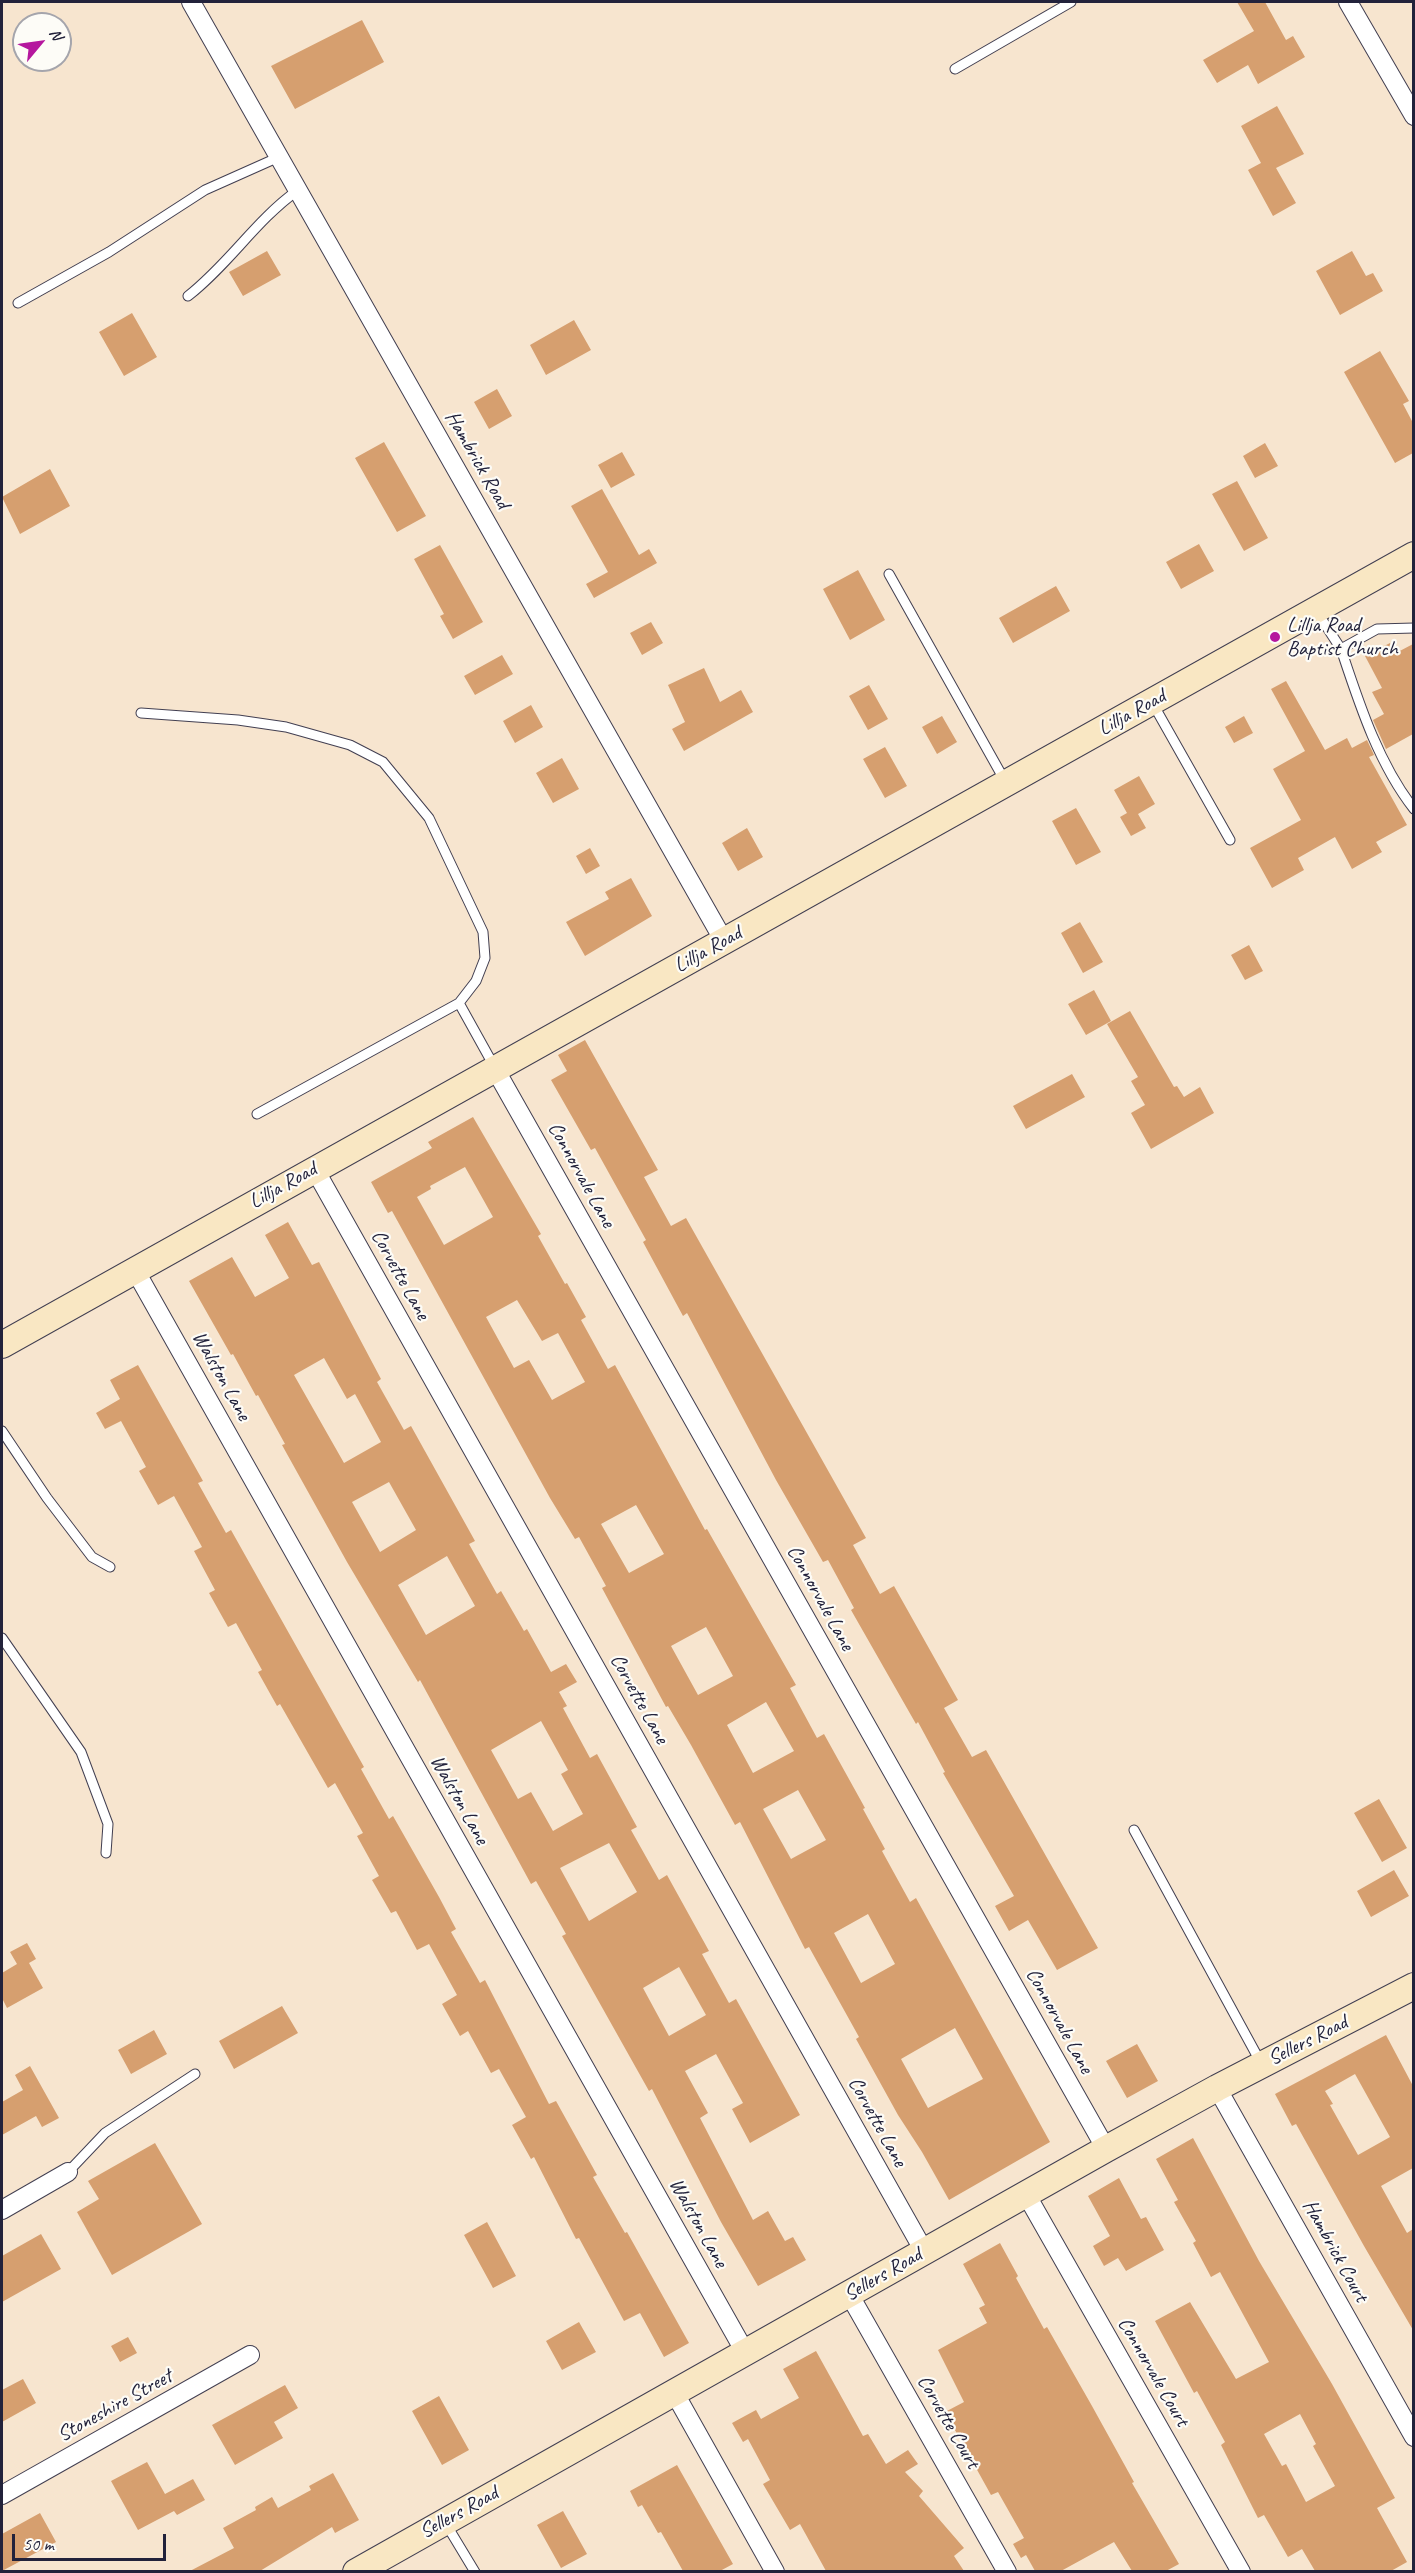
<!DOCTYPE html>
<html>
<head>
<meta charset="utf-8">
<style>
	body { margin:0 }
	#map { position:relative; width:1415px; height:2573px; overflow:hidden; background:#f7e5cf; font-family:Caveat,sans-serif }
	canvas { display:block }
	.frame { position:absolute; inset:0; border:3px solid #22223b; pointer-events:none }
	.north { position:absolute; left:12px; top:12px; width:60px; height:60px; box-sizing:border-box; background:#fdfcf7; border:2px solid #a5a5ac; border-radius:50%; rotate:61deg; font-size:16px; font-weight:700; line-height:24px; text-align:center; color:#22223b }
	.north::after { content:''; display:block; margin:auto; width:21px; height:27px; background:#b5179e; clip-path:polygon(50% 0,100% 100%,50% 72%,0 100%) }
	.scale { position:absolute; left:12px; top:2534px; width:154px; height:27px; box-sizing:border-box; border:3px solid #22223b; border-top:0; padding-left:8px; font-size:18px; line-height:21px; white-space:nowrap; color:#22223b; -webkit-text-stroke:4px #fdfcf7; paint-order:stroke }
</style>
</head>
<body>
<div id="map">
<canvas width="1415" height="2573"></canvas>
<div class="frame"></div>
<div class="north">N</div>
<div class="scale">50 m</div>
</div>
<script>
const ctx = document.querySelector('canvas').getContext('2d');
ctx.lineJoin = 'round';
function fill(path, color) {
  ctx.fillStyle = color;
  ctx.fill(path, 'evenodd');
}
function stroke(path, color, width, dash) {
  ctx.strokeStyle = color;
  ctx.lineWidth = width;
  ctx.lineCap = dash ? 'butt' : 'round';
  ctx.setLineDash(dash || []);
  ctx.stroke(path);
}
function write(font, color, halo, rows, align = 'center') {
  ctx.font = font + ' Caveat,sans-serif';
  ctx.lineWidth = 4.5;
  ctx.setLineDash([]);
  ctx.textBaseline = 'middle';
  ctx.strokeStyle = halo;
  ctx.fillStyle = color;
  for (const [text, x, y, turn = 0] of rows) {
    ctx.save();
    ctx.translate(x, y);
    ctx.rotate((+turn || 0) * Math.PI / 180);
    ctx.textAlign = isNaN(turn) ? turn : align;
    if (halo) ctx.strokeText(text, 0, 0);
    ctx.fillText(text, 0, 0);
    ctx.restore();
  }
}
const building = new Path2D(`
	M1237 2H1265L1286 40 1293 36 1305 57 1258 84 1248 65 1217 83 1203 60 1254 31Z
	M362 20 384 62 295 109 271 66Z
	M1277 106 1304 154 1276 168 1296 203 1273 216 1248 170 1261 163 1241 126Z
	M267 251 281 275 243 296 229 272Z
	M1352 251 1366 276 1373 273 1383 291 1340 315 1316 271Z
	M132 313 157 357 124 376 99 332Z
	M574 320 591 350 546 375 530 345Z
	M1380 351 1409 401 1403 404 1413 423V453L1395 463 1344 372Z
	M497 389 512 416 489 429 474 402Z
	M384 442 426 516 397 532 355 458Z
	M1265 443 1278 466 1255 478 1243 456Z
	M622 452 635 475 611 488 598 465Z
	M50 469 70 506 20 534 2 497Z
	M1237 481 1268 538 1244 551 1212 494Z
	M602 489 639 555 649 549 657 563 594 598 586 584 608 572 571 506Z
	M1199 544 1214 571 1181 589 1166 562Z
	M440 545 483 622 453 639 440 616 444 614 414 559Z
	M858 570 885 620 850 640 823 589Z
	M1056 586 1070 611 1013 643 999 618Z
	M651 622 663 643 642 655 630 633Z
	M1390 643 1396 653 1413 644V734L1386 749 1373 720 1384 714 1372 692 1382 688 1365 656Z
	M502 655 513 674 475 695 464 676Z
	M704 668 720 702 741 690 753 712 684 751 672 729 685 722 668 685Z
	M1286 681 1325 750 1347 738 1352 748 1367 740 1374 755 1369 757 1407 825 1376 842 1382 852 1352 869 1335 837 1298 858 1304 870 1272 888 1250 848 1301 820 1273 769 1305 751 1271 689Z
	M869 685 888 719 868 730 849 696Z
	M531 705 543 727 515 743 503 721Z
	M942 716 957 742 937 754 922 727Z
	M1244 716 1253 733 1234 743 1225 727Z
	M885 747 907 786 885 798 863 759Z
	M562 758 579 789 553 803 536 773Z
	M1139 776 1155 804 1138 814 1146 828 1131 836 1120 817 1127 813 1114 790Z
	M1076 808 1101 852 1076 865 1052 821Z
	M747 828 763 857 738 871 722 843Z
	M590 848 600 866 586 874 576 856Z
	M631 878 652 916 585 956 566 922 609 899 605 892Z
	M1080 922 1103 962 1083 973 1061 933Z
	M1249 945 1263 971 1245 980 1231 955Z
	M1094 990 1111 1021 1086 1035 1068 1004Z
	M1130 1011 1174 1087 1177 1086 1184 1097 1200 1087 1214 1113 1151 1149 1131 1113 1145 1105 1131 1081 1138 1077 1107 1024Z
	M585 1040 658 1170 644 1177 671 1226 686 1218 866 1538 853 1545 880 1594 894 1586 958 1700 944 1708 972 1757 986 1750 1098 1948 1057 1970 1028 1920 1009 1931 995 1906 1014 1896 943 1773 945 1772 918 1722 916 1724 851 1610 854 1608 828 1560 823 1562 776 1480 687 1313 683 1316 643 1242 646 1240 595 1148 591 1150 551 1080 567 1071 558 1055Z
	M1072 1074 1085 1097 1026 1129 1013 1106Z
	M473 1117 541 1234 538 1236 565 1284 567 1283 586 1317 581 1320 608 1369 615 1365 705 1530 707 1529 796 1685 790 1688 817 1738 824 1734 865 1808 863 1809 885 1849 882 1851 910 1902 916 1898 1050 2142 949 2200 922 2152 898 2115 856 2039 859 2037 809 1947 805 1949 740 1822 735 1825 691 1745 668 1706 666 1707 602 1588 606 1586 579 1537 575 1539 550 1498 392 1211 388 1213 371 1182 432 1148 428 1142ZM465 1167 493 1217 444 1245 417 1197 431 1189 430 1186ZM517 1300 542 1341 558 1333 585 1382 552 1400 529 1360 514 1368 486 1317ZM636 1505 664 1554 629 1573 601 1524ZM706 1627 733 1676 698 1695 671 1646ZM766 1702 794 1751 753 1773 727 1725ZM798 1790 826 1840 791 1859 763 1809ZM868 1914 895 1964 861 1983 834 1933ZM955 2028 983 2079 928 2108 901 2059Z
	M288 1222 312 1265 319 1262 381 1379 377 1382 404 1430 411 1426 475 1541 469 1544 497 1594 501 1591 524 1631 527 1629 551 1672 566 1664 577 1682 559 1692 567 1706 563 1708 590 1758 597 1754 637 1827 631 1830 659 1880 667 1875 709 1951 702 1954 729 2003 736 1999 800 2115 750 2143 732 2109 743 2103 716 2054 685 2071 708 2113 700 2118 753 2220 768 2211 785 2241 793 2237 806 2260 758 2286 721 2222 652 2089 649 2091 562 1936 566 1934 536 1881 531 1884 420 1680 418 1682 347 1562 282 1445 285 1444 258 1395 256 1396 233 1354 231 1355 189 1281 232 1257 255 1297 289 1278 265 1235ZM324 1358 347 1399 355 1394 381 1442 344 1463 294 1375ZM389 1482 416 1530 380 1552 352 1502ZM447 1556 475 1606 426 1635 398 1585ZM541 1721 568 1770 561 1774 583 1814 553 1831 531 1792 518 1799 491 1750ZM609 1843 637 1892 589 1921 560 1868ZM679 1967 706 2015 669 2036 643 1988Z
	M138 1365 203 1481 198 1483 226 1533 231 1530 364 1767 361 1769 389 1819 393 1816 439 1897 456 1929 451 1932 480 1983 485 1980 549 2104 556 2101 597 2175 593 2177 625 2233 627 2232 689 2343 664 2357 640 2313 624 2321 579 2238 576 2239 534 2157 531 2159 512 2125 526 2117 499 2069 491 2073 468 2031 460 2036 442 2004 457 1995 429 1944 417 1950 396 1911 391 1913 372 1880 379 1876 357 1836 363 1833 335 1783 328 1788 280 1704 277 1706 258 1672 262 1670 236 1623 228 1627 209 1593 215 1590 194 1551 202 1547 174 1496 158 1505 139 1471 146 1467 121 1421 105 1429 96 1413 120 1399 110 1380Z
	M1379 1799 1407 1848 1382 1862 1354 1813Z
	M1394 1870 1409 1896 1371 1917 1357 1891Z
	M27 1943 36 1959 29 1963 43 1988 7 2008 2 1998V1973L17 1964 10 1952Z
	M282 2006 298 2033 234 2069 219 2041Z
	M154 2030 167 2054 131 2074 118 2050Z
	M1386 2035 1413 2086V2168L1381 2186 1407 2233 1413 2229V2330L1364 2246 1296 2124 1292 2126 1275 2094ZM1355 2074 1390 2137 1358 2155 1330 2105 1333 2104 1325 2091Z
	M1137 2044 1158 2081 1127 2098 1106 2061Z
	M30 2066 59 2118 42 2127 36 2116 2 2135V2102L23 2090 15 2075Z
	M1193 2138 1259 2261 1332 2384 1395 2498 1377 2508 1407 2562 1391 2571H1315L1302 2549 1288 2557 1264 2515 1258 2518 1221 2445 1225 2442 1197 2391 1194 2393 1155 2321 1190 2302 1236 2379 1269 2362 1220 2272 1211 2277 1193 2243 1196 2241 1174 2202 1178 2200 1156 2159ZM1300 2414 1316 2444 1313 2446 1335 2486 1306 2502 1286 2464 1282 2466 1264 2434Z
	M155 2143 202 2224 112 2275 77 2212 99 2199 88 2181Z
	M1119 2178 1141 2219 1146 2217 1164 2250 1126 2271 1118 2258 1104 2266 1093 2246 1110 2236 1088 2196Z
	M487 2222 516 2276 493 2288 464 2235Z
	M41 2234 61 2269 2 2302V2256Z
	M1000 2243 1018 2276 1016 2278 1044 2329 1047 2327 1092 2406 1134 2482 1132 2483 1179 2564 1166 2571H1132L1114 2542 1061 2571H1035L1026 2555 1021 2558 1013 2544 1024 2538 998 2492 991 2495 945 2412 964 2402 938 2350 987 2323 979 2308 985 2305 963 2264Z
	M579 2322 596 2352 562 2370 546 2341Z
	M128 2337 137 2353 120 2362 111 2346Z
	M816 2351 863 2436 868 2434 886 2464 908 2450 918 2464 905 2472 923 2491 919 2496 964 2548 954 2556 964 2571H826L800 2524 790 2530 763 2484 770 2480 748 2439 743 2442 732 2423 756 2410 761 2419 799 2398 783 2369Z
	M23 2379 36 2403 2 2422V2390Z
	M285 2385 298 2408 274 2422 283 2438 235 2465 212 2425Z
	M439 2396 469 2450 442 2465 412 2411Z
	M147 2462 165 2494 193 2479 205 2500 177 2515 174 2511 138 2530 111 2481Z
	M677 2465 733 2564 720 2571H683L661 2532 658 2533 642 2505 638 2507 630 2491Z
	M333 2473 359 2520 335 2533 332 2527 260 2571H190L234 2548 223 2528 256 2510 255 2507 272 2497 278 2508 311 2490 309 2486Z
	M563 2511 587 2554 561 2568 537 2525Z
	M40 2513 56 2542 2 2571V2534Z`);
const lane = new Path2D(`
	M955 69 1071 2
	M188 296C230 263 255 221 298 190
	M18 303 109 252 205 190 279 157
	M889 574 1005 781
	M1317 612 1341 649 1377 629 1414 628
	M1341 649C1359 703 1378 763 1414 809
	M1153 704 1230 840
	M141 713 238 720 286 727 350 745 383 762 429 818 483 932 485 958 476 981 459 1003
	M257 1114 459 1003 494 1066
	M2 1431 47 1498 92 1557 110 1567
	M2 1638 81 1752 108 1824 106 1853
	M1134 1830 1261 2063
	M68 2172 105 2133 195 2074
	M446 2524 475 2572`);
const street = new Path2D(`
	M191 2 724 941
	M1348 2 1414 116
	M495 1069 1106 2149
	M314 1168 924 2251
	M135 1270 745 2352
	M1217 2088 1414 2437
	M1026 2194 1241 2572
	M2 2210 68 2172
	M849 2294 1007 2572
	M674 2392 775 2572
	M2 2495 250 2355`);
const secondary = new Path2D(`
	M2 1345 1414 555
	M356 2572 1106 2149 1217 2088 1414 1986`);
const markers = [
	[1275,637,6,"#b5179e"]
];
const streetNames = [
	["Hambrick Road",477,460,60],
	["Lillja Road",1132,713,-29],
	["Lillja Road",708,950,-29],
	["Connorvale Lane",581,1175,61],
	["Lillja Road",283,1186,-29],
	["Corvette Lane",400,1275,61],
	["Walston Lane",221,1376,61],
	["Connorvale Lane",820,1598,61],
	["Corvette Lane",639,1699,61],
	["Walston Lane",459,1800,61],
	["Connorvale Lane",1059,2021,61],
	["Sellers Road",1308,2041,-27],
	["Corvette Lane",877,2122,61],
	["Walston Lane",698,2223,61],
	["Hambrick Court",1335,2251,61],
	["Sellers Road",883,2275,-30],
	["Connorvale Court",1153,2372,60],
	["Stoneshire Street",115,2406,-29],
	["Corvette Court",948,2422,60],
	["Sellers Road",459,2513,-29]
];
const poiNames = [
	["Lillja Road",1287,625],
	["Baptist Church",1287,649]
];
fill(building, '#d69f6f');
stroke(lane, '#423f51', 11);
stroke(street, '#423f51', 20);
stroke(secondary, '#423f51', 28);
stroke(lane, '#fff', 9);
stroke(street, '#fff', 18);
stroke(secondary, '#f9e7c3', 26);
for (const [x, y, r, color] of markers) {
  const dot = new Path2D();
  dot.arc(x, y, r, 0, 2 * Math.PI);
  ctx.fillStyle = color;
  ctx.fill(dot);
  stroke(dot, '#fdfcf7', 2);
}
write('21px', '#22223b', '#fdfcf7', streetNames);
write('21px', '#22223b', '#fdfcf7', poiNames, 'left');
</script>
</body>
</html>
